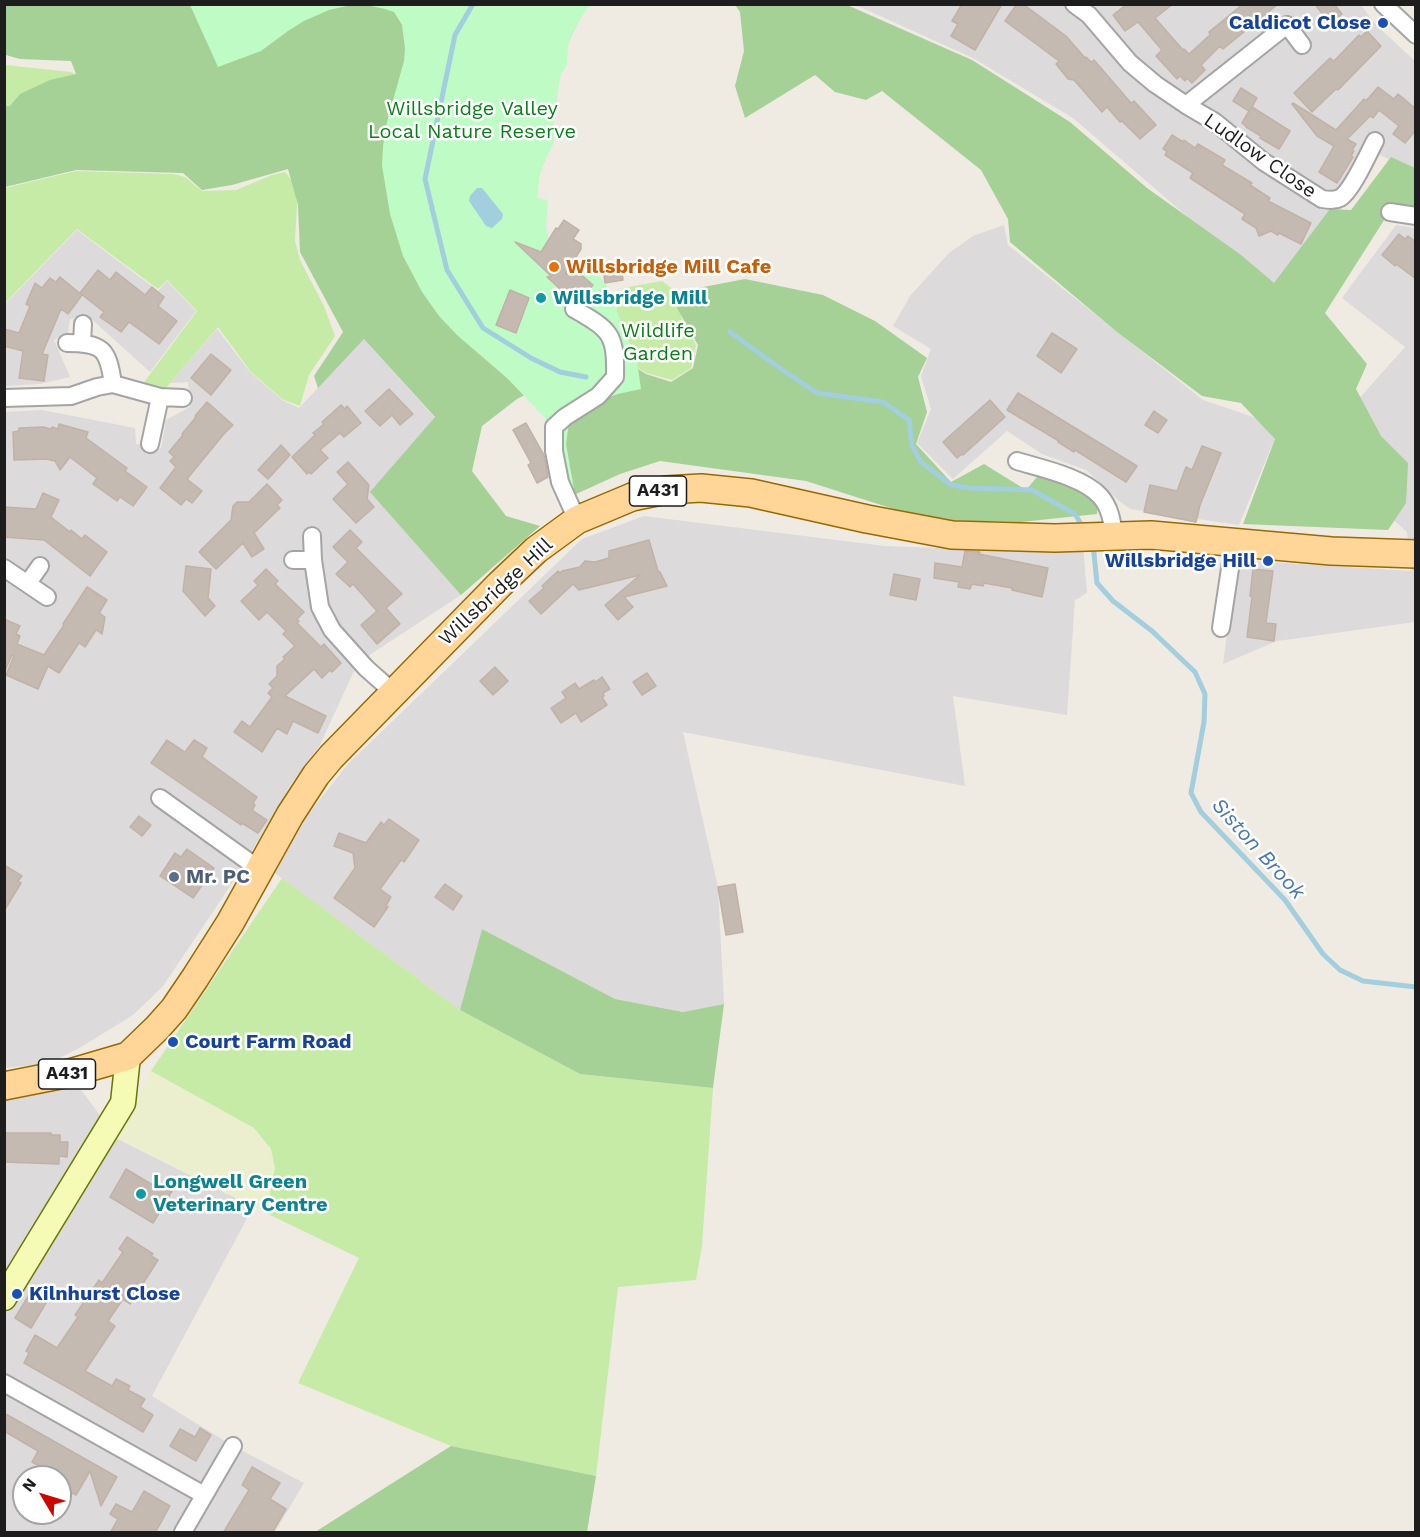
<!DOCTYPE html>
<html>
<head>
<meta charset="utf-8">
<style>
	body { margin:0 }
	#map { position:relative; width:1420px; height:1537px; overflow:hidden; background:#efebe3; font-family:"Work Sans",sans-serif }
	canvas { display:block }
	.frame { position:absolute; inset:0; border:6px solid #1d1d1d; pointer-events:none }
	.north { position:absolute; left:12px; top:1465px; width:60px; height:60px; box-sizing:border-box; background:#fff; border:2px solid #a5a5a5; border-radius:50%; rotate:308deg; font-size:16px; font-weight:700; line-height:24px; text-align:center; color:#1d1d1d }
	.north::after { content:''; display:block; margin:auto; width:21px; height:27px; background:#cb0700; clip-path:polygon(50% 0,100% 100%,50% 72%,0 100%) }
</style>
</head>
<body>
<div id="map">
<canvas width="1420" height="1537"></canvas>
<div class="frame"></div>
<div class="north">N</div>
</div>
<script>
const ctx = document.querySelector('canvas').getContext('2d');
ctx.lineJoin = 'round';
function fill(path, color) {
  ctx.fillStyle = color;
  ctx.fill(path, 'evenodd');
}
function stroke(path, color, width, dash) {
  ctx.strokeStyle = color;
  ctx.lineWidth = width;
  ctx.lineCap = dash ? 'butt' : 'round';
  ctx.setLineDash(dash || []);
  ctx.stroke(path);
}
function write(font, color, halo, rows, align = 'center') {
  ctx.font = font + ' "Work Sans",sans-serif';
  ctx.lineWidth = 5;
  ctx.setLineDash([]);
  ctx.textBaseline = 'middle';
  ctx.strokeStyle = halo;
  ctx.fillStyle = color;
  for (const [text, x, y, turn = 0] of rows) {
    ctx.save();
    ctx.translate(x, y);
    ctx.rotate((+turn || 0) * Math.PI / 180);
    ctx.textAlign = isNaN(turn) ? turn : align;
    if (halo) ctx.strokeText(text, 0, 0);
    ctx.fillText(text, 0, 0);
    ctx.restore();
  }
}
const residential = new Path2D(`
	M856 5H1361L1377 26 1415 61V170L1406 168 1378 154 1282 298 1073 118 973 58Z
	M1004 225 1008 245 1203 400 1280 426 1239 525 1130 509 1117 499 1086 470 1042 454 1007 431 953 479 917 443 931 409 921 376 931 349 893 326 910 296 949 253 973 236Z
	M1396 225 1415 228V622L1277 641 1223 664 1237 560 1411 571 1407 532 1314 449 1405 347 1342 298Z
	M77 230 158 291 167 281 196 311 150 372 87 315 70 319 68 333 54 340 70 377 40 384 5 386 4 305Z
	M217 329 250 372 282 400 299 408 364 339 435 418 371 492 461 595 371 654 353 673 320 745 291 784 237 876 163 986 133 1015 81 1047 50 1063 5 1068 4 412 42 410 135 428 136 444 161 448 166 420 190 407 188 382 170 383Z
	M644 516 885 546 1018 551 1083 547 1087 593 1075 600 1067 715 953 696 965 786 683 732 718 887 724 1004 683 1012 615 999 482 929 460 1010 275 873 307 816 348 764 582 539Z
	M78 1086 118 1139 253 1207 152 1396 233 1446 304 1483 275 1532H5L4 1097ZM24 1477H60V1513H24Z`);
const farmland = new Path2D(`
	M151 1071 254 1128 271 1149 275 1168 266 1213 118 1139Z`);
const grass = new Path2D(`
	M5 65 71 72 76 75 20 94 10 107 5 106Z
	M76 171 173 174 185 177 202 191 236 190 272 175 285 172 295 185 297 204 295 241 300 260 324 306 335 336 309 375 300 406 282 399 251 372 218 327 165 389H156L142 385 197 311 167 280 158 289 77 229 5 303V188Z
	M662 281 675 291 682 319 696 345 691 368 672 380 647 373 630 364 615 313 623 288Z
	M282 878 460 1010 580 1074 713 1088 702 1246 696 1280 618 1287 596 1476 451 1446 298 1383 359 1258 266 1213 275 1168 271 1149 254 1128 151 1071Z`);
const forest = new Path2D(`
	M4 5H589L582 15 569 40 559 77 551 144 537 180 521 260 630 364 646 374 671 382 693 368 698 345 677 308 693 289 745 279 823 295 875 321 927 358 918 377 927 412 916 444 951 482 984 464 1026 490 1042 471 1098 500 1097 514 1021 522 928 520 806 481 660 461 620 474 574 495 541 387 517 399 482 426 472 471 506 516 540 526 461 595 370 492 435 417 364 339 318 388 314 376 343 332 300 252 298 205 288 169 232 185 202 190 183 173 76 170 5 187V106H10L20 94 50 80 76 74 71 61 20 59 6 55Z
	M735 5H847L972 60 1070 122 1147 188 1241 255 1274 283 1330 209 1351 210 1391 157 1415 168V211L1393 206 1325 313 1367 364 1356 389 1381 436 1408 463 1406 503 1388 530 1243 524 1275 439 1241 403 1202 396 1117 332 1010 242 1008 219 981 170 882 91 866 100 835 92 815 75 745 118 735 86 744 51 740 12Z
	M482 929 615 999 683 1012 724 1004 713 1088 580 1074 460 1010Z
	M451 1446 596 1476 587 1532H315Z`);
const park = new Path2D(`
	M190 5H590L582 16 572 34 568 46 567 65 561 74 554 111V143L545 160 540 173 537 198 548 200 546 226 549 240 583 260 606 284 637 361 641 389 618 394 596 402 569 423 566 444 576 500 578 501 567 508 562 497 545 418 508 379 457 335 439 316 422 292 403 256 390 214 382 166 383 146 387 122 404 61 405 48 402 25 394 12 385 9 371 6H347L329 10 304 21 288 31 261 51 218 67Z`);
const water = new Path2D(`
	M477 188H482L503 214 502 219 492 228 486 226 469 201 470 196Z`);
const stream = new Path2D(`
	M473 4 455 35 425 179 447 270 483 328 531 358 560 372 586 377
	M730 332 781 369 817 393 883 402 909 420 912 446 921 462 951 485 970 488 1032 490 1075 514 1084 529
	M1093 544 1097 583 1113 601 1152 631 1195 672 1205 694 1204 722 1191 793 1201 812 1285 900 1323 954 1340 970 1363 981 1416 987`);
const building = new Path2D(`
	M962 4H1002L975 50 951 36 958 24 952 21Z
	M1017 4H1023L1066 36 1085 58 1086 57 1091 62 1094 60 1131 103 1134 101 1156 125 1140 139 1122 121 1120 122 1107 107 1102 112 1074 80 1068 79 1056 64 1059 61 1005 21Z
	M1127 4H1173L1155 18 1183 50 1184 49 1189 54 1210 35 1209 32 1243 4H1278L1223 49 1220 46 1201 65 1205 70 1192 83 1187 78 1185 81 1180 76 1177 79 1156 56 1162 50 1138 22 1125 31 1113 15Z
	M1315 4H1334L1342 14 1330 24Z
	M1367 31 1381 46 1338 90 1336 89 1312 112 1294 93 1330 58 1334 61 1359 35 1361 37Z
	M1378 87 1394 99 1398 94 1416 109V130L1405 143 1393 134 1399 126 1379 110 1373 118 1370 116 1347 139 1356 144 1352 150 1354 151 1351 156 1353 157 1337 183 1319 172 1334 146 1317 136 1292 104 1293 103 1336 130 1364 99 1366 101Z
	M1241 88 1257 98 1252 107 1290 131 1279 149 1260 138 1261 136 1246 127V126L1242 123 1251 108 1249 111 1233 101Z
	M1172 135 1183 142 1184 140 1195 148 1198 144 1225 160 1222 165 1252 183 1250 185 1270 198 1268 201 1311 223 1301 244 1279 233 1278 235 1271 231 1259 236 1256 228 1242 219 1245 214 1190 178 1193 173 1165 155 1167 151 1163 149Z
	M564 220 579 230 573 239 581 244V249L565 274 578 272 593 285 580 300 574 297 571 299 547 277 551 276 515 242 541 252 556 228 558 229Z
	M1399 234 1405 239 1408 236 1416 242V279L1396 264 1395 266 1382 255Z
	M621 265 623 280 605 283 603 268Z
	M98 270 110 280 116 272 145 295 152 287 164 297 158 306 177 321 159 344 129 322 121 332 100 317 104 312 80 293Z
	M60 277 82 295 68 314 61 309 42 354 48 355 44 381 19 378 23 351 4 346V329L19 333 30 306 26 304 35 283 42 288 50 278 56 282Z
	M510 290 529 298 516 333 496 325Z
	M1052 333 1077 349 1061 373 1037 356Z
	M211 354 231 370 211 395 191 378Z
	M389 389 413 414 400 425 392 415 380 426 365 411Z
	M1018 393 1137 466 1126 482 1075 450 1074 452 1058 442 1059 441 1007 410Z
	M990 400 1005 417 963 455 962 454 957 458 943 442Z
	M207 402 233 425 223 435 187 479 202 491 192 503 186 499 181 505 160 488 176 467 170 461 174 457 169 452 183 435 182 434 196 417 195 416Z
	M341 405 345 409 347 406 361 423 344 437 340 433 320 450 328 458 311 474 309 472 307 474 292 457 315 435 313 433 324 424 322 422Z
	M1154 411 1167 420 1158 433 1145 425Z
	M526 423 544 455 548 477 537 483 528 465 531 463 513 430Z
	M59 424 88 432 86 438 127 468 125 471 147 487 133 506 120 497 117 501 93 484 97 478 70 457 60 470 55 461 46 459 14 460 13 432 19 431V428L43 427 51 429 52 427 58 429Z
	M281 445 290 455 268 479 258 470Z
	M1202 446 1221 453 1200 505 1196 522 1144 512 1150 485 1177 491 1186 467 1192 470Z
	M348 462 369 485 367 499 374 507 356 523 333 499 348 484 337 472Z
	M267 484 282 500 277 505 280 508 254 533 264 549 252 557 243 543 216 569 199 552 231 520 233 506 237 502H249Z
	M43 493 59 500 51 517 70 532 71 530 82 539 85 535 107 552 90 576 44 540 4 537V507L36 509Z
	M350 530 362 542 356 548 402 594 386 608 400 624 377 644 361 625 377 611 353 584 350 587 336 574 348 562 333 547Z
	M649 540 658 571 660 572 667 586 624 597 633 607 618 620 605 605 640 575 579 590 573 584 541 614 529 601 544 588 542 586 558 571 560 573 562 571 580 567 585 561 595 562 609 558V551Z
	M965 551 980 552 979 554 1048 568 1042 597 1012 590V588L984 583 983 586 972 584 970 589 958 587 959 582 934 578 935 563 962 567Z
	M186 566 211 569 208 598 215 606 205 616 183 591Z
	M266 569 278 581 275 584 304 612 297 619 299 621 297 623 321 647 324 644 341 663 332 672 330 670 322 678 314 669 285 696 326 716 318 733 293 721 287 734 277 728 262 752 234 732 242 721 250 727 272 697 268 693 273 688 269 684 277 676V666L285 659 283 657 295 646 283 634 286 631 267 612 259 620 241 601 258 585 254 581Z
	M1253 569 1273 571 1266 623 1276 624 1274 641 1247 637 1252 597 1250 596Z
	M894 574 920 579 916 600 890 595Z
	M87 587 107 600 99 613 105 617 102 634 96 630 85 647 79 643 59 673 48 666 38 689 6 675 14 656 12 655 4 673V619L20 626 16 634 20 636 17 644 44 655 64 625 63 624Z
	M495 667 508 681 493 695 480 681Z
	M647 673 656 686 642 695 633 682Z
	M602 677 610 689 603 693 604 696 602 697 607 705 581 722 576 713 561 723 551 708 566 698 562 692 575 683 579 689 594 680 595 682Z
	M167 740 185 752 194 740 207 748 202 757 257 797 253 803 255 805 252 810 267 820 258 833 242 823 241 825 151 763Z
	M139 816 151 825 142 836 130 827Z
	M389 819 419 840 404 862 401 860 380 889 391 897 386 906 388 907 374 927 334 898 355 868 353 853 334 846 339 833 366 843 381 822 384 825Z
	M187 849 214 868 193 898 160 876 175 853 181 857Z
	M4 865 22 876 18 881 21 883 4 911Z
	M445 884 462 896 453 910 435 897Z
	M735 884 743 932 726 935 718 887Z
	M4 1133H51V1135H60V1142H68L67 1157 59 1156V1164L4 1162Z
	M126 1169 156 1187 158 1183 172 1191 153 1223 110 1197Z
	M127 1237 153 1254 151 1256 158 1260 130 1304 123 1299 108 1321 115 1326 85 1371 112 1386 116 1379 130 1386 128 1390 145 1399 140 1407 153 1415 143 1432 72 1390 24 1363 29 1353 26 1351 35 1335 57 1348 78 1317 75 1315 99 1280 102 1283 123 1252 119 1249Z
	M33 1288 49 1298 31 1328 15 1318Z
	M4 1413 117 1477 101 1506 90 1471 76 1495 65 1489 60 1485V1477L32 1462 38 1451 4 1431Z
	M200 1428 211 1435 196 1461 170 1446 180 1429 195 1437Z
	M252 1467 280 1483 270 1499 286 1509 272 1533H223L249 1490 242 1485Z
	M144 1491 170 1506 155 1533H110L118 1519 110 1514 116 1504 132 1512Z`);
const street = new Path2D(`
	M1074 4 1089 15 1130 63 1155 84 1186 105 1287 25 1302 45
	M1383 4 1416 35
	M1186 105 1215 122 1264 162 1322 199C1328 200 1334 201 1340 198 1352 191 1368 154 1375 141
	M1390 212 1416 216
	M574 309C610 330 616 333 615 377L598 396 565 417 554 427V451L560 482 577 520
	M67 343C103 343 108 349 113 384
	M82 343 83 324
	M4 398 71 396 97 387 113 384 160 397 183 398
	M150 444 160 397
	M1017 461C1040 468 1083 477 1100 496 1110 507 1112 521 1114 535
	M312 536 313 560 320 607 332 630 366 668 393 692
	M293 560H313
	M4 568 47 597
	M28 583 40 566
	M1221 628 1234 542
	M160 798 259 869
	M4 1383 204 1495
	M183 1532 233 1446`);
const secondary = new Path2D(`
	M4 1298 123 1103 128 1056`);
const primary = new Path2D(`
	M4 1086 70 1073 128 1056 157 1028 174 1009 195 978 230 923 290 815 316 775 331 757 500 584 536 550 577 520 632 497 666 490 701 488 751 493 867 519 952 535 1055 538 1151 535 1331 551 1416 554`);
const markers = [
	[1383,23,6,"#1a4fb4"],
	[554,267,6,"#e8710a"],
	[541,298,6,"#0f9aa8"],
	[1268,561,6,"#1a4fb4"],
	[174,877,6,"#5c6f8a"],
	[173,1042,6,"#1a4fb4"],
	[141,1194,6,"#0f9aa8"],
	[17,1294,6,"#1a4fb4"]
];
const shields = [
	[658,491,57],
	[67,1074,57]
];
const shieldNames = [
	["A431",658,491],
	["A431",67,1074]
];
const transitNames = [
	["Caldicot Close",1371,23],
	["Willsbridge Hill",1256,561],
	["Court Farm Road",185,1042,"left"],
	["Kilnhurst Close",29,1294,"left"]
];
const parkNames = [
	["Willsbridge Valley",472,109],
	["Local Nature Reserve",472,132],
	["Wildlife",658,331],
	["Garden",658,354]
];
const streetNames = [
	["Ludlow Close",1260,156,35],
	["Willsbridge Hill",496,592,-43]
];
const foodNames = [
	["Willsbridge Mill Cafe",566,267]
];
const cultureNames = [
	["Willsbridge Mill",553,298],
	["Longwell Green",153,1182],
	["Veterinary Centre",153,1205]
];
const serviceNames = [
	["Mr. PC",186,877]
];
const waterNames = [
	["Siston Brook",1258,849,48]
];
fill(residential, '#dcdada');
fill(farmland, '#ebefcd');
fill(grass, '#c6eba7');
fill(forest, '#a5d096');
fill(park, '#befbc5');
fill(water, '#a2cede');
stroke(stream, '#a2cede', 5);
fill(building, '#c4bab2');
stroke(building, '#c1b2a5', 1.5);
stroke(street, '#a4a4a4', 20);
stroke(secondary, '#677801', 27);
stroke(primary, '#976a00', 30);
stroke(street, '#fff', 16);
stroke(secondary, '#f5fbb5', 24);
stroke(primary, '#ffd698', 27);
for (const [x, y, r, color] of markers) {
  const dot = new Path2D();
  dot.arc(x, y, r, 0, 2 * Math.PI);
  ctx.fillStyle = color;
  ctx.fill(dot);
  stroke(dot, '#fff', 2);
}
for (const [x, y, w] of shields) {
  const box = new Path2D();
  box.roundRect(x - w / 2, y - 15, w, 30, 4.5);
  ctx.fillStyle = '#fff';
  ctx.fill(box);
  stroke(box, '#1d1d1d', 1.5);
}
write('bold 18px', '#1d1d1d', null, shieldNames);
write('bold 20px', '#164399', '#fff', transitNames, 'right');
write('20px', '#087f16', '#fff', parkNames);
write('20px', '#1d1d1d', '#fff', streetNames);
write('bold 20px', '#c56008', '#fff', foodNames, 'left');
write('bold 20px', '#0d838f', '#fff', cultureNames, 'left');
write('bold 20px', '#4e5e75', '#fff', serviceNames, 'left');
write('italic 21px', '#4778b0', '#fff', waterNames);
</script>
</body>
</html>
